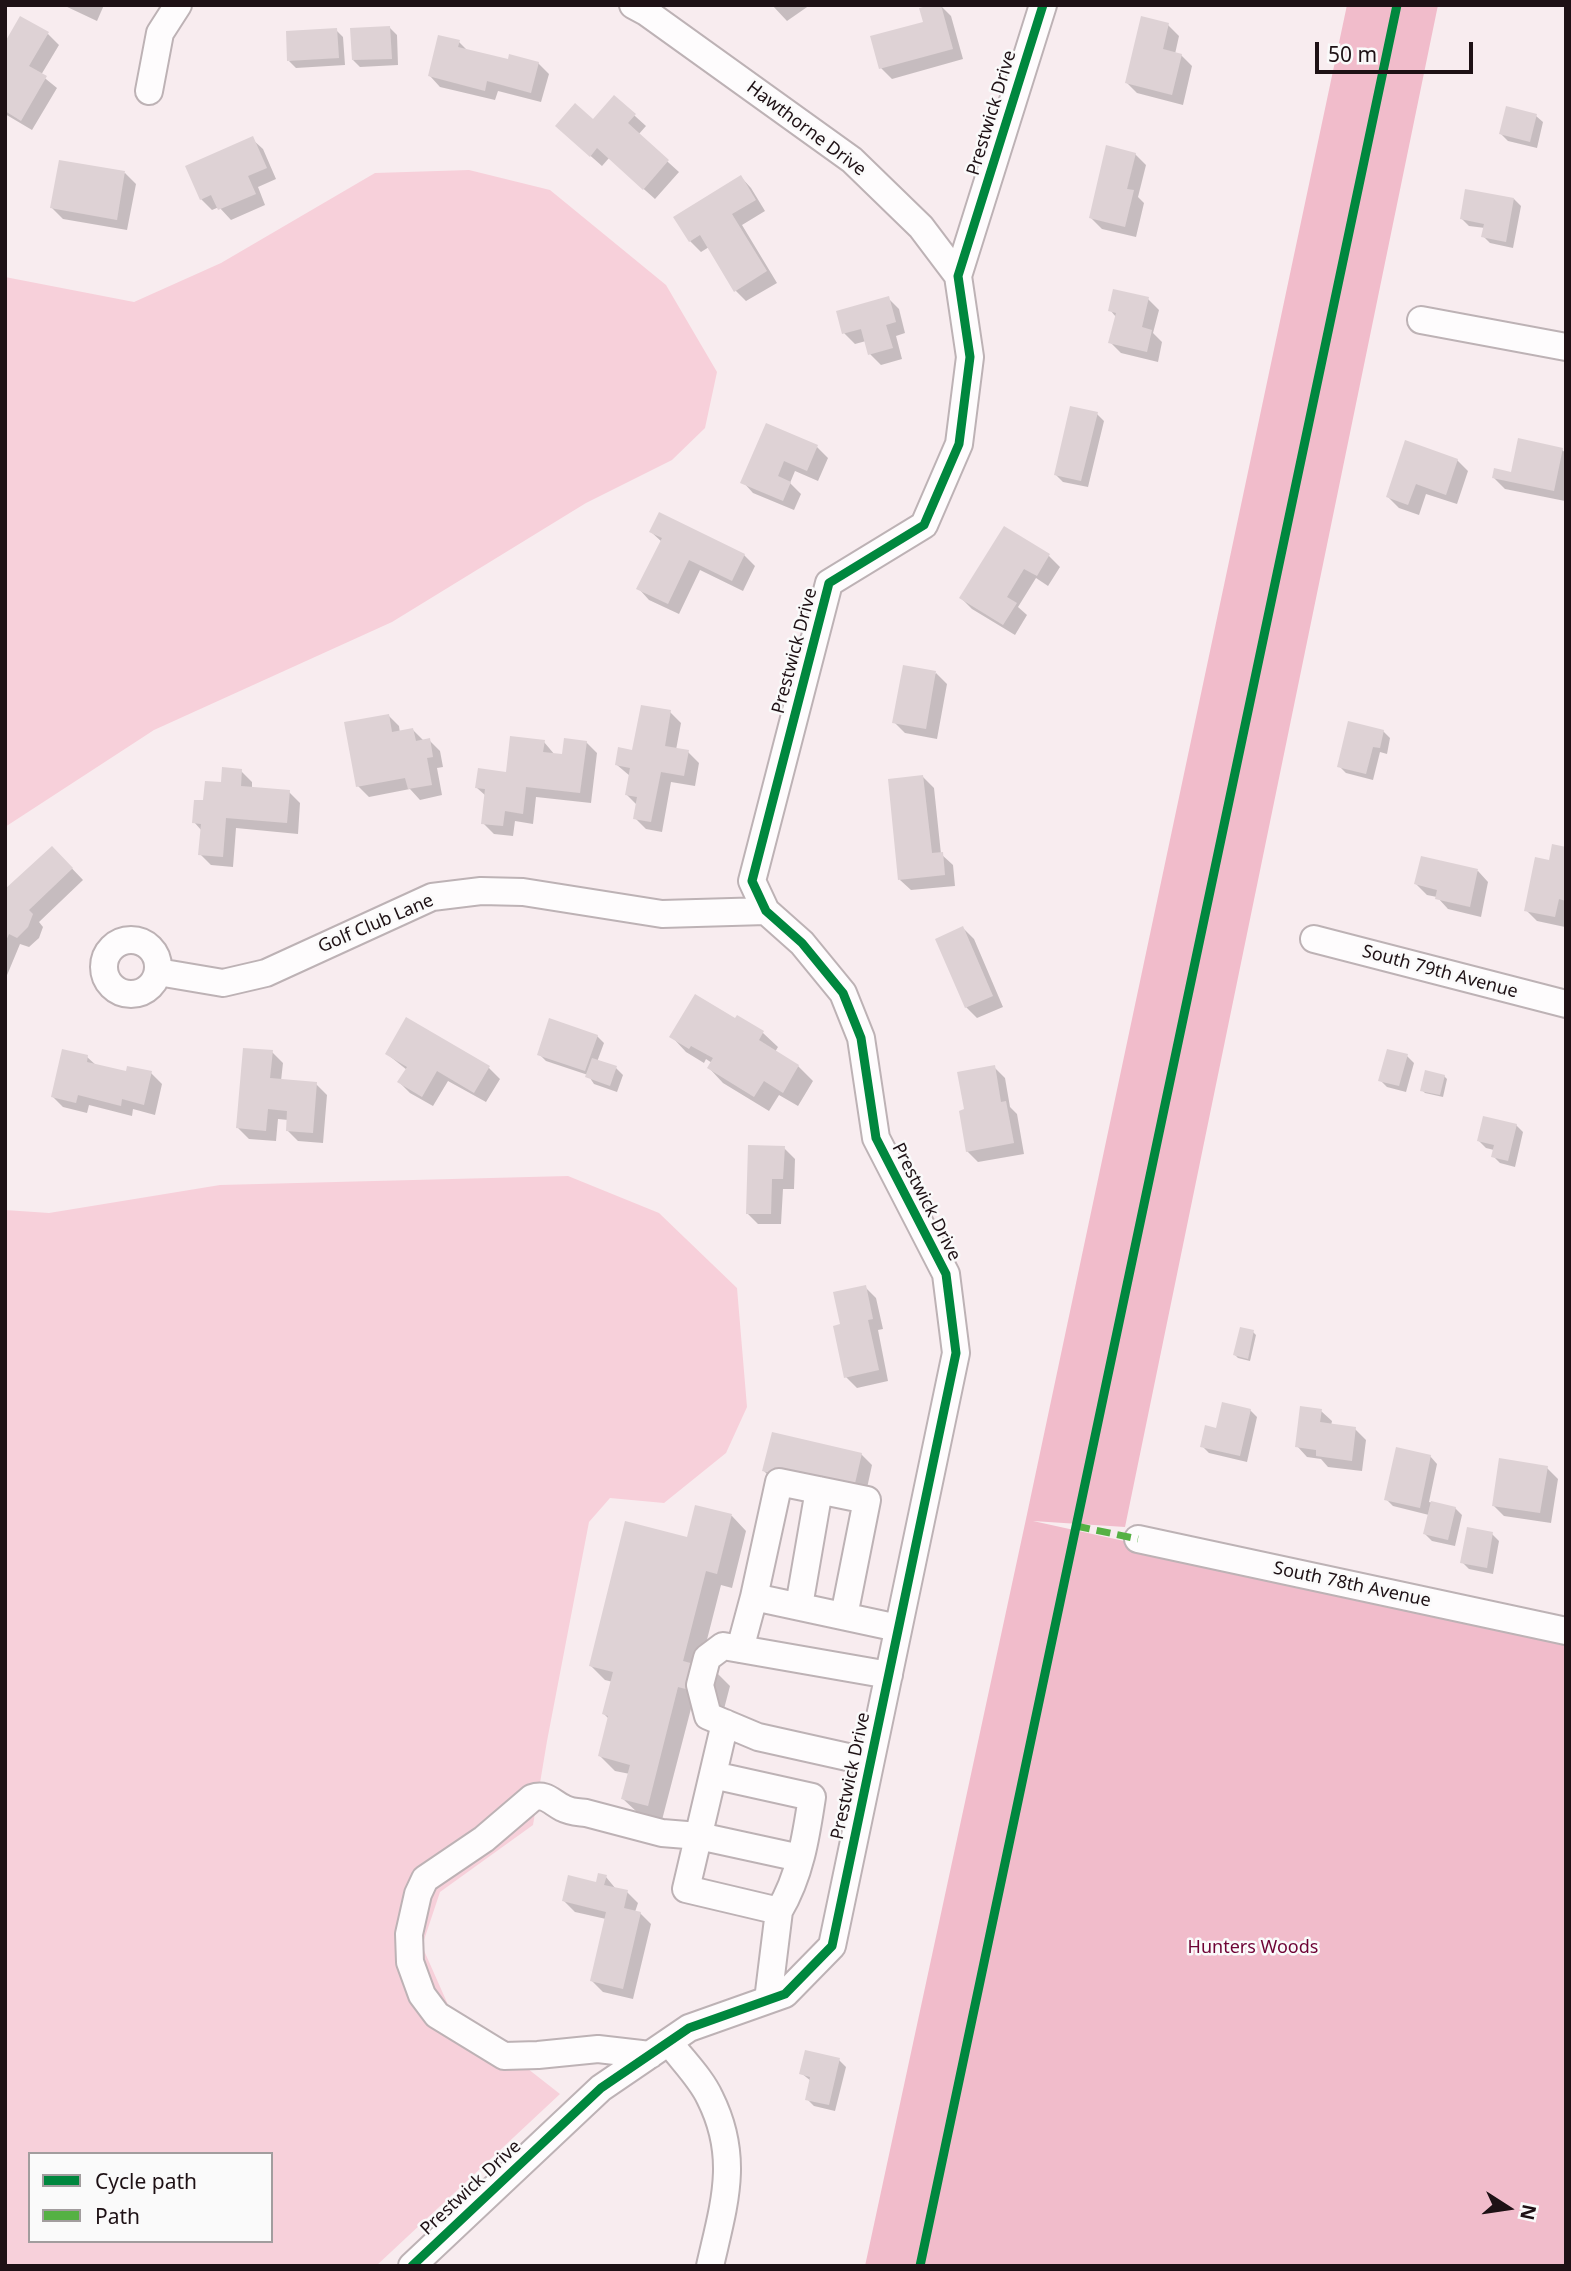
<!DOCTYPE html>
<html>
<head>
<meta charset="utf-8">
<style>
	body { margin:0 }
	#map { position:relative; width:1571px; height:2271px; overflow:hidden; background:#f8ecef; font-family:"Noto Sans",sans-serif }
	canvas { display:block }
	.frame { position:absolute; inset:0; border:7px solid #1e1115; pointer-events:none }
	.legend { position:absolute; left:28px; top:2152px; width:245px; height:91px; box-sizing:border-box; background:#fafafa; border:2px solid #a29d9e; margin:0; padding:9px 12px; list-style:none; font-size:21px; color:#1e1115 }
	.legend li { display:flex; align-items:center; gap:14px; height:35px }
	.legend b { width:35px; border:2px solid #a29d9e }
	.north { position:absolute; left:1473px; top:2173px; width:70px; height:70px; -webkit-text-stroke:5px #fafafa; paint-order:stroke; rotate:102deg; font-size:19px; font-weight:700; line-height:28px; text-align:center; color:#1e1115 }
	.north::after { content:''; display:block; margin:auto; width:24px; height:32px; background:#1e1115; clip-path:polygon(50% 0,100% 100%,50% 72%,0 100%) }
	.scale { position:absolute; left:1315px; top:42px; width:158px; height:32px; box-sizing:border-box; border:4px solid #1e1115; border-top:0; padding-left:9px; font-size:21px; line-height:24px; white-space:nowrap; color:#1e1115; -webkit-text-stroke:5px #fafafa; paint-order:stroke }
</style>
</head>
<body>
<div id="map">
<canvas width="1571" height="2271"></canvas>
<div class="frame"></div>
<ul class="legend">
<li><b style="height:9px;background:#00873e"></b>Cycle path</li>
<li><b style="height:9px;background:#55b144"></b>Path</li>
</ul>
<div class="north">N</div>
<div class="scale">50 m</div>
</div>
<script>
const ctx = document.querySelector('canvas').getContext('2d');
ctx.lineJoin = 'round';
function fill(path, color) {
  ctx.fillStyle = color;
  ctx.fill(path, 'evenodd');
}
function stroke(path, color, width, dash) {
  ctx.strokeStyle = color;
  ctx.lineWidth = width;
  ctx.lineCap = dash ? 'butt' : 'round';
  ctx.setLineDash(dash || []);
  ctx.stroke(path);
}
function write(font, color, halo, rows, align = 'center') {
  ctx.font = font + ' "Noto Sans",sans-serif';
  ctx.lineWidth = 5;
  ctx.setLineDash([]);
  ctx.textBaseline = 'middle';
  ctx.strokeStyle = halo;
  ctx.fillStyle = color;
  for (const [text, x, y, turn = 0] of rows) {
    ctx.save();
    ctx.translate(x, y);
    ctx.rotate((+turn || 0) * Math.PI / 180);
    ctx.textAlign = isNaN(turn) ? turn : align;
    if (halo) ctx.strokeText(text, 0, 0);
    ctx.fillText(text, 0, 0);
    ctx.restore();
  }
}
const green = new Path2D(`
	M469 170 550 190 666 285 717 372 705 428 672 460 586 503 392 622 154 730 5 827V277L134 302 221 263 375 173Z
	M568 1176 659 1213 737 1288 747 1407 726 1453 664 1503 610 1498 589 1522 547 1741 533 1825 440 1892 422 1946 449 2007 560 2094 376 2266H5V1210L49 1213 220 1185ZM30 2154H271V2241H30Z`);
const forest = new Path2D(`
	M1347 5H1438L1125 1527 1033 1521 1566 1638V2266H865L1026 1519Z`);
const shadow = new Path2D(`
	M63 5H104L97 21Z
	M772 5H810L787 21Z
	M940 5 951 16 963 59 892 79 881 68Z
	M1168 25 1179 36 1175 54 1181 55 1192 66 1183 105 1137 93 1126 82Z
	M390 28 397 35 398 65 360 67 353 60Z
	M336 30 343 37 345 65 296 68 289 61Z
	M48 34 59 45 41 75 57 88 32 130 5 114V45Z
	M459 42 468 51 509 61 538 63 549 74 541 102 498 91 495 100 440 87 430 76Z
	M614 97 646 126 638 135 679 172 655 199 609 158 602 166 568 136 593 121Z
	M1536 116 1543 122 1537 148 1508 141 1501 134Z
	M252 139 263 149 276 179 258 187 265 205 231 220 219 207 212 210 201 199Z
	M1135 154 1146 165 1138 197 1144 203 1136 237 1102 229 1091 218Z
	M125 173 136 184 127 230 63 219 52 208Z
	M741 177 751 188 765 211 742 225 777 283 746 301 735 290 709 247 701 252 690 241Z
	M1514 199 1521 206 1513 248 1490 243 1483 236 1485 228 1469 226 1462 219Z
	M888 298 899 309 905 333 896 336 902 359 881 365 870 354 866 341 855 344 844 333Z
	M1148 299 1159 310 1153 333 1162 342 1158 362 1121 353 1110 342 1116 317 1110 310Z
	M1097 414 1104 421 1088 487 1063 482 1056 475Z
	M767 425 817 447 828 458 818 481 795 471 790 483 801 494 794 510 753 493 743 482Z
	M1562 450 1566 453 1565 501 1505 489 1494 478 1512 474Z
	M1457 460 1468 471 1457 504 1426 494 1419 515 1399 508 1388 497Z
	M1005 528 1049 556 1060 567 1048 586 1036 578 1018 607 1027 615 1015 635 972 609 961 598Z
	M651 532 744 555 755 566 743 591 700 570 679 614 649 600 639 589 662 542Z
	M936 673 947 684 937 739 905 733 894 722Z
	M670 712 681 723 676 750 688 752 699 763 695 786 671 782 662 832 646 829 635 818 637 805 627 795 630 776 617 765 634 752Z
	M388 715 399 726 400 733 413 730 424 741 429 740 440 751 443 767 437 768 442 795 420 800 410 789 369 797 358 786Z
	M1383 731 1390 738 1387 754 1380 752 1373 780 1346 773 1339 766Z
	M544 742 555 755 563 756 586 742 597 753 591 803 536 797 533 824 515 821 513 836 494 834 483 823 486 796 477 788 507 773Z
	M241 771 252 782V789L289 792 300 803 298 834 236 828 233 867 211 865 200 854 202 831 194 822 205 802 222 784Z
	M923 777 934 788 941 854 953 865 955 886 911 890 900 880Z
	M1566 849 1565 927 1537 921 1526 910 1550 863Z
	M63 859 83 880 39 922 43 927 39 938 29 947 20 944 5 980V892Z
	M1478 871 1488 882 1481 917 1448 909 1437 897 1427 895 1416 884Z
	M963 928 974 939 1003 1007 977 1018 966 1007Z
	M738 1017 763 1033 778 1047 775 1052 798 1066 813 1081 798 1106 779 1095 769 1111 723 1083 709 1068 712 1063 706 1059 704 1063 686 1052 672 1037 735 1021Z
	M597 1036 604 1043 597 1062 616 1068 623 1075 617 1092 594 1084 588 1075 546 1061 539 1054Z
	M272 1052 283 1063 281 1081 316 1084 327 1095 323 1143 298 1141 287 1130 288 1120 278 1119 276 1141 249 1139 238 1128Z
	M387 1054 489 1068 500 1079 486 1102 448 1081 433 1106 410 1093 399 1082 407 1070Z
	M1407 1056 1414 1063 1406 1092 1387 1087 1380 1080Z
	M87 1057 97 1066 127 1074 151 1073 162 1084 155 1115 133 1109 132 1116 89 1105 87 1113 63 1107 52 1096Z
	M994 1067 1005 1078 1010 1107 1017 1114 1024 1154 978 1162 967 1151 966 1111Z
	M1444 1076 1447 1079 1443 1097 1425 1093 1422 1090Z
	M1516 1125 1523 1132 1515 1167 1500 1163 1493 1156 1494 1150 1486 1148 1479 1141Z
	M784 1148 795 1159 794 1189H783L781 1224H758L747 1213Z
	M865 1287 876 1298 883 1329 878 1330 888 1381 857 1388 846 1377 842 1326Z
	M1253 1332 1256 1335 1250 1361 1238 1358 1235 1355Z
	M1250 1410 1257 1417 1247 1462 1209 1453 1202 1446 1217 1430Z
	M1321 1411 1332 1421 1331 1426 1355 1429 1366 1440 1362 1471 1328 1467 1321 1459 1307 1457 1297 1446Z
	M861 1454 872 1465 864 1502 775 1482 764 1471Z
	M1430 1456 1437 1464 1429 1502 1455 1508 1462 1515 1455 1546 1432 1541 1425 1534 1429 1515 1393 1506 1386 1499Z
	M1547 1468 1558 1479 1551 1523 1504 1516 1493 1505Z
	M697 1507 732 1516 746 1531 732 1588 721 1585 700 1667 715 1671 730 1686 724 1709 693 1701 662 1820 638 1813 623 1799 630 1774 615 1771 600 1756 609 1719 604 1714 613 1682 605 1680 590 1665 688 1539Z
	M1492 1534 1499 1541 1493 1574 1469 1569 1462 1562Z
	M606 1877 616 1889 627 1892 638 1903 635 1912 640 1913 651 1924 633 1999 603 1992 592 1981 606 1919 575 1912 564 1901Z
	M839 2060 846 2067 835 2111 814 2106 807 2099 811 2081 801 2073Z`);
const building = new Path2D(`
	M931 5H941L953 49 879 69 870 36 923 22 919 8Z
	M20 16 49 32 29 66 47 76 21 121 5 111V42Z
	M1141 16 1169 23 1163 49 1182 54 1172 95 1125 83Z
	M390 26 392 59 352 60 350 28Z
	M337 28 339 58 287 61 286 31Z
	M438 35 460 40 458 47 508 59 509 54 539 62 531 93 487 81 485 91 428 76Z
	M614 95 636 114 628 123 669 160 643 190 597 148 590 157 555 126 575 103 593 119Z
	M1506 106 1537 114 1530 142 1499 134Z
	M253 136 267 168 248 176 256 194 218 210 211 195 200 200 185 166Z
	M1106 145 1136 153 1127 189 1134 190 1125 227 1089 218Z
	M59 160 125 171 117 220 50 208Z
	M741 175 756 200 732 214 767 271 734 292 700 235 689 242 673 217Z
	M1465 189 1514 198 1506 242 1481 237 1484 224 1460 219Z
	M1113 289 1149 297 1142 327 1152 330 1147 352 1108 343 1116 313 1108 311Z
	M889 296 896 322 886 325 893 348 868 355 861 329 842 334 836 311Z
	M1070 406 1098 412 1081 481 1054 475Z
	M766 423 818 445 807 471 784 461 778 476 791 482 783 501 740 483Z
	M1518 438 1563 448 1554 491 1492 478 1494 468 1511 472Z
	M1405 440 1458 459 1446 495 1416 484 1408 505 1386 497Z
	M659 512 745 554 732 581 689 560 668 604 636 589 662 538 649 532Z
	M1004 526 1050 554 1037 576 1024 569 1007 597 1017 603 1003 625 959 598Z
	M903 665 936 671 926 729 892 723Z
	M641 705 671 710 665 746 689 750 684 776 661 772 651 822 633 819 637 797 625 795 630 768 615 765 618 747 632 750Z
	M389 714 392 732 413 728 416 741 430 738 433 757 427 758 432 785 408 789 405 778 356 787 344 722Z
	M1348 721 1384 730 1380 748 1373 747 1366 774 1337 767Z
	M510 736 545 740 543 752 562 754 564 738 587 741 580 793 526 787 523 814 505 811 503 826 481 824 485 789 475 788 478 768 506 772Z
	M222 767 242 769 241 786 290 790 287 823 226 818 223 857 198 855 201 824 192 823 194 800H203L205 781 221 782Z
	M923 775 932 853 943 852 945 875 898 880 888 779Z
	M1552 844 1566 847V901L1559 899 1555 917 1524 911 1535 857 1549 860Z
	M52 846 73 868 29 910 33 914 28 927 17 938 9 934 5 943V889Z
	M1421 856 1478 869 1470 907 1435 899 1437 890 1414 884Z
	M963 926 993 996 965 1008 935 939Z
	M695 994 735 1018 737 1015 764 1031 759 1040 799 1065 783 1093 764 1081 754 1097 707 1068 713 1058 691 1046 689 1049 669 1037Z
	M406 1017 490 1066 474 1093 437 1071 422 1097 397 1082 407 1067 385 1054Z
	M549 1018 598 1035 585 1071 537 1055Z
	M243 1048 273 1050 270 1078 317 1082 313 1133 286 1131 287 1111 268 1109 266 1131 236 1128Z
	M62 1049 88 1055 87 1062 126 1071 127 1066 152 1071 144 1105 122 1099 121 1106 78 1095 76 1103 51 1097Z
	M1387 1049 1408 1054 1399 1086 1378 1081Z
	M592 1058 617 1066 610 1086 585 1077Z
	M995 1065 1001 1102 1006 1101 1014 1143 966 1152 959 1111 964 1109 957 1072Z
	M1425 1070 1445 1075 1440 1095 1420 1091Z
	M1483 1116 1517 1124 1508 1161 1491 1157 1494 1145 1477 1141Z
	M748 1145 785 1146 783 1179H772L771 1214H746Z
	M866 1285 873 1319 868 1320 879 1370 844 1378 833 1326 840 1324 833 1292Z
	M1240 1327 1254 1330 1248 1359 1233 1355Z
	M1222 1402 1251 1409 1240 1456 1200 1447 1205 1425 1216 1428Z
	M1300 1406 1322 1409 1320 1422 1356 1427 1352 1461 1316 1456V1450L1295 1447Z
	M772 1432 862 1453 853 1492 762 1471Z
	M1396 1447 1431 1455 1420 1508 1384 1500Z
	M1499 1458 1548 1466 1540 1513 1492 1506Z
	M1431 1501 1456 1507 1448 1540 1423 1534Z
	M695 1505 732 1514 717 1574 706 1571 683 1661 716 1670 709 1695 678 1687 648 1806 621 1799 630 1765 598 1756 608 1716 602 1714 613 1672 589 1666 625 1521 687 1537Z
	M1467 1527 1493 1532 1487 1568 1460 1563Z
	M598 1873 607 1875 604 1885 628 1890 624 1908 641 1912 623 1989 590 1981 606 1912 562 1901 568 1875 596 1882Z
	M805 2050 840 2058 829 2105 805 2100 810 2077 799 2074Z`);
const minor = new Path2D(`
	M633 5 646 12 852 160 921 227 958 276
	M149 91 160 33 178 5
	M1421 320 1566 347
	M1314 939 1566 1004
	M104 967a27 27 0 1 1 54 0a27 27 0 1 1-54 0Z
	M158 972 223 983 266 973 432 897 481 891 523 892 662 914 766 911
	M1138 1539 1566 1631
	M754 1597 779 1482 867 1500 844 1616
	M799 1606 819 1490
	M740 1649 754 1597 898 1628
	M725 1723 686 1889 779 1911 768 2000
	M870 1762 758 1737 708 1716 700 1685 707 1658 723 1646 889 1675
	M713 1775 812 1797C806 1837 800 1876 779 1911
	M669 2042C682 2060 701 2078 710 2098 740 2158 724 2204 710 2266
	M650 2055 598 2049 538 2055 504 2056 437 2015 422 1995 410 1962 409 1934 418 1894 425 1879 484 1839 532 1798C546 1793 551 1802 563 1808 570 1812 578 1812 586 1813L662 1833 699 1836 800 1858
	M412 2266 601 2088 689 2028 785 1994 832 1946 956 1353 946 1274 876 1138 861 1038 843 993 802 943 766 911 752 881 829 583 924 525 959 444 970 357 958 276 1043 5`);
const quiet = new Path2D(`
	M1076 1526 1138 1539`);
const cycleway = new Path2D(`
	M412 2266 601 2088 689 2028 785 1994 832 1946 956 1353 946 1274 876 1138 861 1038 843 993 802 943 766 911 752 881 829 583 924 525 959 444 970 357 958 276 1043 5
	M920 2266 1397 5`);
const streetNames = [
	["Prestwick Drive",992,113,-73],
	["Hawthorne Drive",806,129,37],
	["Prestwick Drive",795,651,-75],
	["Golf Club Lane",376,924,-23],
	["South 79th Avenue",1440,972,15],
	["Prestwick Drive",926,1202,63],
	["South 78th Avenue",1352,1585,12],
	["Prestwick Drive",851,1776,-78],
	["Prestwick Drive",471,2188,-43]
];
const parkNames = [
	["Hunters Woods",1253,1948]
];
fill(green, '#f7d0da');
fill(forest, '#f1bccb');
fill(shadow, '#0003');
fill(building, '#ded2d5');
stroke(minor, '#bdb2b5', 30);
stroke(minor, '#fefcfd', 26);
stroke(quiet, '#55b144', 7, [14, 7]);
stroke(cycleway, '#00873e', 9);
write('18px', '#1e1115', '#fafafa', streetNames);
write('18px', '#6e0335', '#fafafa', parkNames);
</script>
</body>
</html>
